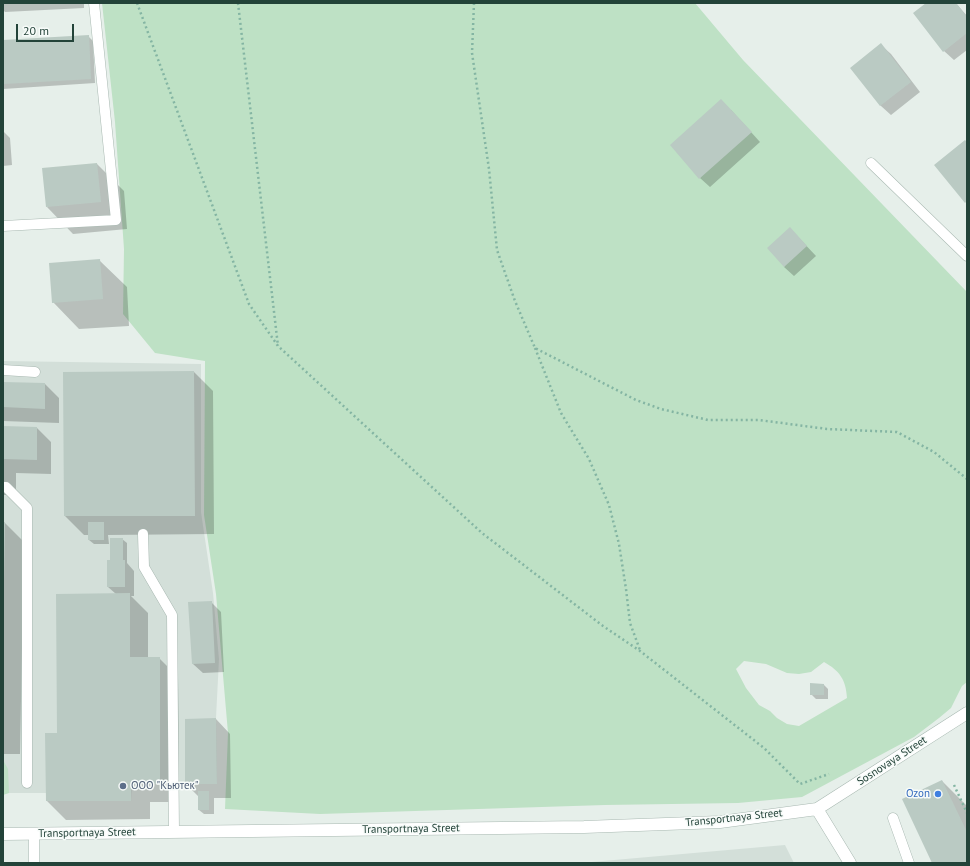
<!DOCTYPE html>
<html>
<head>
<meta charset="utf-8">
<style>
	body { margin:0 }
	#map { position:relative; width:970px; height:866px; overflow:hidden; background:#e6efea; font-family:"PT Sans",sans-serif }
	canvas { display:block }
	.frame { position:absolute; inset:0; border:4px solid #234339; pointer-events:none }
	.scale { position:absolute; left:16px; top:24px; width:58px; height:18px; box-sizing:border-box; border:2px solid #234339; border-top:0; padding-left:5px; font-size:12px; line-height:14px; white-space:nowrap; color:#234339; -webkit-text-stroke:3px #f7fbf9; paint-order:stroke }
</style>
</head>
<body>
<div id="map">
<canvas width="970" height="866"></canvas>
<div class="frame"></div>
<div class="scale">20 m</div>
</div>
<script>
const ctx = document.querySelector('canvas').getContext('2d');
ctx.lineJoin = 'round';
function fill(path, color) {
  ctx.fillStyle = color;
  ctx.fill(path, 'evenodd');
}
function stroke(path, color, width, dash) {
  ctx.strokeStyle = color;
  ctx.lineWidth = width;
  ctx.lineCap = dash ? 'butt' : 'round';
  ctx.setLineDash(dash || []);
  ctx.stroke(path);
}
function write(font, color, halo, rows, align = 'center') {
  ctx.font = font + ' "PT Sans",sans-serif';
  ctx.lineWidth = 3;
  ctx.setLineDash([]);
  ctx.textBaseline = 'middle';
  ctx.strokeStyle = halo;
  ctx.fillStyle = color;
  for (const [text, x, y, turn = 0] of rows) {
    ctx.save();
    ctx.translate(x, y);
    ctx.rotate((+turn || 0) * Math.PI / 180);
    ctx.textAlign = isNaN(turn) ? turn : align;
    if (halo) ctx.strokeText(text, 0, 0);
    ctx.fillText(text, 0, 0);
    ctx.restore();
  }
}
const built = new Path2D(`
	M3 361 201 364V512L213 593 219 659 216 718 217 784H132L131 801H46V793H3Z
	M785 845 794 863H580Z`);
const green = new Path2D(`
	M102 3H695L743 60 967 292V682L962 686 951 708 939 718 914 737 802 797 738 803 605 805 320 814 225 809 228 733 216 594 204 515 205 361 155 353 123 314 124 249 115 122ZM744 661 766 664 787 673 799 674 811 672 824 662C840 671 846 680 847 698L799 726 787 724 777 718 770 711 759 705 746 688 736 669Z
	M3 760 8 769 9 793 3 795Z`);
const shadow = new Path2D(`
	M3 3H84V8L5 12 3 10Z
	M928 3H956L967 16V50L954 60 944 51Z
	M88 36 93 41 95 83 3 89V41Z
	M881 45 891 54 920 92 891 115 881 106 851 68Z
	M731 110 760 142 710 187 700 178Z
	M3 131 10 138 12 165 3 166Z
	M97 164 124 191 127 229 73 234 47 207Z
	M799 238 816 256 794 276 784 267Z
	M100 261 127 287 129 326 79 329 53 302Z
	M194 372 213 391 214 534 108 535 109 544H94L89 540V535H84L65 516Z
	M3 383 45 384 59 398V423L3 421Z
	M3 427 37 428 51 442V474L16 473V495H3Z
	M3 523H5L24 542 20 754H3Z
	M122 539 127 543V563L134 571V596H131L148 613V658H159L178 677 179 802H150V819L66 820 47 801 58 734 116 594 108 587 111 561Z
	M211 602 221 612 224 672 203 673 193 664Z
	M824 685 828 689V699H816L811 694Z
	M216 719 230 734 231 798H214V814H204L199 810V797L186 784Z
	M942 781 967 806V863H933Z`);
const building = new Path2D(`
	M926 3H956L967 17V33L943 52 913 13Z
	M89 35 91 79 3 84V40Z
	M881 43 911 82 880 106 850 68Z
	M721 99 752 132 699 179 670 145Z
	M965 140 967 142V201L965 203 934 165Z
	M97 163 101 202 46 207 42 168Z
	M790 227 807 246 784 267 767 248Z
	M100 259 103 299 52 303 49 263Z
	M194 371 195 516H64L63 372Z
	M3 382 45 383V409L3 407Z
	M3 426 37 427V460L3 459Z
	M3 522H5L4 580H3Z
	M88 522H104V540H88Z
	M110 538H123V560H125V587H107V560H110Z
	M130 593V657H160V784H131V801H46L45 733H57L56 594Z
	M212 601 215 663 192 664 188 602Z
	M810 683 824 684V695H810Z
	M216 718 217 784H185V719Z
	M942 780 967 832V863H932L902 799Z
	M198 791H209V810H198Z`);
const path = new Path2D(`
	M137 3 249 304 278 346 482 533 603 626 640 651 764 748 800 784 829 774
	M238 3 278 346
	M474 3 472 53 489 169 497 250 515 301 535 348 636 400 661 409 708 420H759L827 429 897 432 934 452 967 479
	M535 348 561 413 589 459 609 505 619 544 626 589 630 623 640 650
	M954 785 967 813`);
const service = new Path2D(`
	M871 163 967 256
	M3 226 116 220 94 3
	M3 370 35 372
	M3 487H6L27 508V783
	M143 534 144 567 172 615 174 832
	M893 818 909 863
	M34 863V834`);
const tertiary = new Path2D(`
	M817 809 850 863
	M3 834 584 827 720 822 817 809 967 713`);
const markers = [
	[123,786,4,"#5c6f8a"],
	[938,794,4,"#3f7fe0"]
];
const streetNames = [
	["Sosnovaya Street",892,761,-33],
	["Transportnaya Street",734,818,-6],
	["Transportnaya Street",411,829,-1],
	["Transportnaya Street",87,833,-1]
];
const serviceNames = [
	["ООО \"Кьютек\"",131,786]
];
const shopNames = [
	["Ozon",930,794]
];
fill(built, '#d3dfd9');
fill(green, '#bee1c5');
fill(shadow, '#0003');
fill(building, '#bacac3');
stroke(service, '#a8b8b1', 11);
stroke(tertiary, '#a8b8b1', 13);
stroke(path, '#84b5a3', 2.5, [2, 3]);
stroke(service, '#fff', 10);
stroke(tertiary, '#fff', 12);
for (const [x, y, r, color] of markers) {
  const dot = new Path2D();
  dot.arc(x, y, r, 0, 2 * Math.PI);
  ctx.fillStyle = color;
  ctx.fill(dot);
  stroke(dot, '#f7fbf9', 1.5);
}
write('11px', '#234339', '#f7fbf9', streetNames);
write('11px', '#4e5e75', '#f7fbf9', serviceNames, 'left');
write('11px', '#366cbe', '#f7fbf9', shopNames, 'right');
</script>
</body>
</html>
